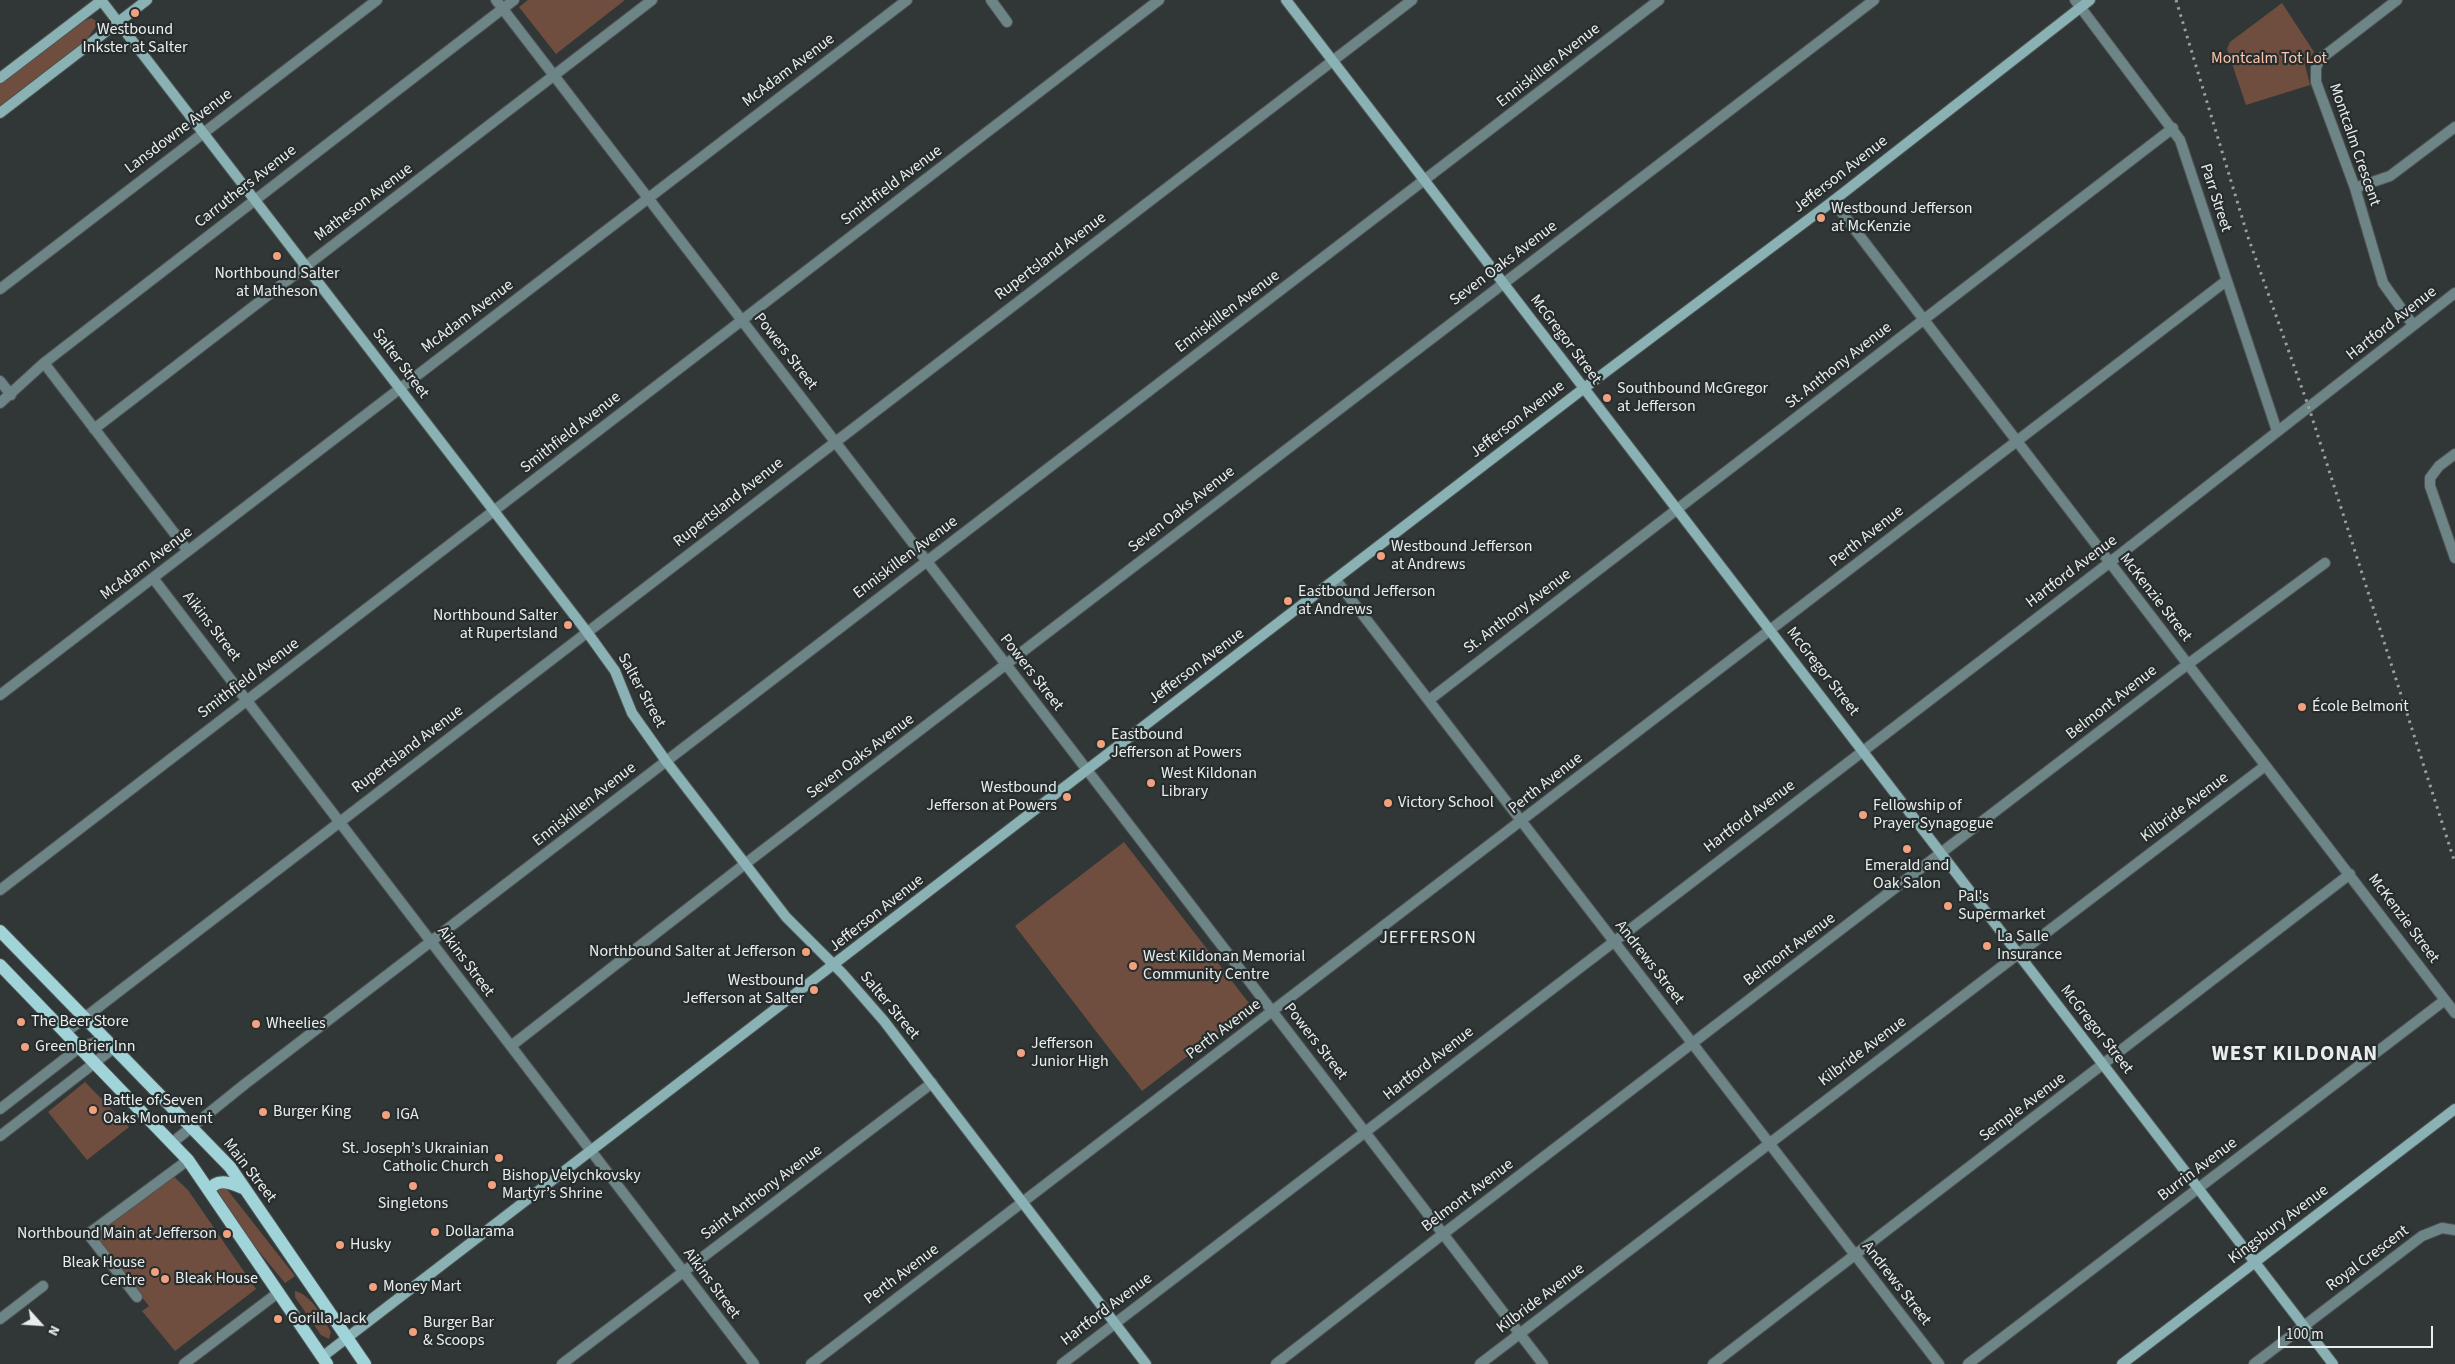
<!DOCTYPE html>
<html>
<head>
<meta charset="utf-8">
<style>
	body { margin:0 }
	#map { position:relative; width:2455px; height:1364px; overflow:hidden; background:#313737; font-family:"Source Sans 3",sans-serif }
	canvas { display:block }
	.north { position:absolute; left:15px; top:1299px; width:50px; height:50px; -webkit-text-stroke:4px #272d2d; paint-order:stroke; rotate:116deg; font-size:14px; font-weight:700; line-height:20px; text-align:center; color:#eaedee }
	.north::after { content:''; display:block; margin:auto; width:18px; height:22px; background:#eaedee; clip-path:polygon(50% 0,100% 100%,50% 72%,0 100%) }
	.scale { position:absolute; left:2278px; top:1326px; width:155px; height:22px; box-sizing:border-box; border:2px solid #eaedee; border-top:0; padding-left:6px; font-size:15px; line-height:18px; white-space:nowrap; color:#eaedee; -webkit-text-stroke:4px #272d2d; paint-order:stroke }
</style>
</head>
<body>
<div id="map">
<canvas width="2455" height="1364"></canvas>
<div class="north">N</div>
<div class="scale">100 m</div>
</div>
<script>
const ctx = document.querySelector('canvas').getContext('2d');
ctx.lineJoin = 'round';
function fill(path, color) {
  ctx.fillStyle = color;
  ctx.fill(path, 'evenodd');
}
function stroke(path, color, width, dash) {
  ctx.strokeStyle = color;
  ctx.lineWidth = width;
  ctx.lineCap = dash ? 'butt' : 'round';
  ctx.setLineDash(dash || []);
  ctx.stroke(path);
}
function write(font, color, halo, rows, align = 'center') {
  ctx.font = font + ' "Source Sans 3",sans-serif';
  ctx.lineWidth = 4.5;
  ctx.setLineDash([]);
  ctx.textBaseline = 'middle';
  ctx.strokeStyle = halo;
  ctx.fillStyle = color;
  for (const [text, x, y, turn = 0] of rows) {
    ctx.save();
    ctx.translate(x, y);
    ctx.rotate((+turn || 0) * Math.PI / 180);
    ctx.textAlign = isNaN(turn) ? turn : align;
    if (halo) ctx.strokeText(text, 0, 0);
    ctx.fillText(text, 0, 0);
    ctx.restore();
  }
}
const green = new Path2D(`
	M528 0H625L556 54 519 7Z
	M2282 3 2314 52 2305 65 2310 85 2246 105 2227 49 2230 42Z
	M91 18 96 21 97 25 87 39 0 106V83L78 23Z
	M1124 842 1252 1007 1142 1091 1015 926Z
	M85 1082 129 1127 87 1160 48 1112Z
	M172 1175 188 1190 256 1289 175 1351 142 1311 149 1306 101 1248 98 1237 99 1231Z
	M226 1188 295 1276 285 1283 252 1243 216 1189Z
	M295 1291C312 1295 323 1318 331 1332L329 1339 321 1335 295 1297Z`);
const street = new Path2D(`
	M496 0 1543 1364
	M991 0 1007 22
	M2075 0 2180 140 2277 431
	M2397 0 2319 60 2316 68V82L2355 188 2383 283 2413 325
	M2355 188 2390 176 2455 127
	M1833 201 2455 1013
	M0 289 377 0
	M44 363 188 551
	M0 381 11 395
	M0 403 44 363 514 0
	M94 429 652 0
	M2455 454 2439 466 2430 478V486L2455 558
	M153 578 754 1364
	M1336 580 1939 1364
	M0 695 907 0
	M1429 700 2173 128
	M0 890 1159 0
	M66 1032 1412 0
	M511 1046 745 864 1874 0
	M0 1109 80 1047 107 1039
	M0 1136 115 1047
	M173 1142 245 1084 1659 0
	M137 1297 88 1234 188 1160
	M0 1319 43 1286
	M184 1364 279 1292
	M562 1364 932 1083
	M811 1364 2226 281
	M1062 1364 2109 563 2455 293
	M1276 1364 1443 1234 2176 673 2325 563
	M1480 1364 2265 766
	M1713 1364 2350 874
	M1968 1364 2445 1000
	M2254 1364 2422 1236 2442 1228 2455 1230`);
const secondary = new Path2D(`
	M101 0 587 632 615 671 632 713 666 761 786 917 843 974 884 1021 1146 1364
	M1286 0 2333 1364
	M0 78 102 0
	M0 113 147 0
	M322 1357 1583 389 1833 201 2090 0
	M2122 1364 2455 1109`);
const primary = new Path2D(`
	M0 931 230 1167 365 1364
	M0 965 188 1160 327 1364
	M209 1191C217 1176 234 1184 245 1189`);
const rail = new Path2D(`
	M2176 0 2248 237 2309 408 2455 863`);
const markers = [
	[135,13,5,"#f1a17d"],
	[1821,218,5,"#f1a17d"],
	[277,256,5,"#f1a17d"],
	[1607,398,5,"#f1a17d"],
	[1381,556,5,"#f1a17d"],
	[1288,601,5,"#f1a17d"],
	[568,625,5,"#f1a17d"],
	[2302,707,5,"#f1a17d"],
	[1101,744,5,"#f1a17d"],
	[1151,783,5,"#f1a17d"],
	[1067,797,5,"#f1a17d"],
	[1388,803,5,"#f1a17d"],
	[1863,815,5,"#f1a17d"],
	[1907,849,5,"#f1a17d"],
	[1948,906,5,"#f1a17d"],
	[1987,946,5,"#f1a17d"],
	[806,952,5,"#f1a17d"],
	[1133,966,5,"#f1a17d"],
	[814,990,5,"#f1a17d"],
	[21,1022,5,"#f1a17d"],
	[256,1024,5,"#f1a17d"],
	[25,1047,5,"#f1a17d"],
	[1021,1053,5,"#f1a17d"],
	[93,1110,5,"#f1a17d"],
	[263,1112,5,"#f1a17d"],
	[386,1115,5,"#f1a17d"],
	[499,1158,5,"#f1a17d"],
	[492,1185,5,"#f1a17d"],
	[413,1186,5,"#f1a17d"],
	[435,1232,5,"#f1a17d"],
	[227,1234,5,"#f1a17d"],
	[340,1245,5,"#f1a17d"],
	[155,1272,5,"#f1a17d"],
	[165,1279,5,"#f1a17d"],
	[373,1287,5,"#f1a17d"],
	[278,1319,5,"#f1a17d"],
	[413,1332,5,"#f1a17d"]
];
const poiNames = [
	["Westbound",135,30,"center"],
	["Inkster at Salter",135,48,"center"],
	["Westbound Jefferson",1831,209],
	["at McKenzie",1831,227],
	["Northbound Salter",277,274,"center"],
	["at Matheson",277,292,"center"],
	["Southbound McGregor",1617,389],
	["at Jefferson",1617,407],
	["Westbound Jefferson",1391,547],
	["at Andrews",1391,565],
	["Eastbound Jefferson",1298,592],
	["at Andrews",1298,610],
	["Northbound Salter",558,616,"right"],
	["at Rupertsland",558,634,"right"],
	["École Belmont",2312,707],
	["Eastbound",1111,735],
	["Jefferson at Powers",1111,753],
	["West Kildonan",1161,774],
	["Library",1161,792],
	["Westbound",1057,788,"right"],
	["Jefferson at Powers",1057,806,"right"],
	["Victory School",1398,803],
	["Fellowship of",1873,806],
	["Prayer Synagogue",1873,824],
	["Emerald and",1907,866,"center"],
	["Oak Salon",1907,884,"center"],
	["Pal's",1958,897],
	["Supermarket",1958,915],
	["La Salle",1997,937],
	["Insurance",1997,955],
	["Northbound Salter at Jefferson",796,952,"right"],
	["West Kildonan Memorial",1143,957],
	["Community Centre",1143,975],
	["Westbound",804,981,"right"],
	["Jefferson at Salter",804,999,"right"],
	["The Beer Store",31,1022],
	["Wheelies",266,1024],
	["Jefferson",1031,1044],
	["Junior High",1031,1062],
	["Green Brier Inn",35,1047],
	["Battle of Seven",103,1101],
	["Oaks Monument",103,1119],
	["Burger King",273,1112],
	["IGA",396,1115],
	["St. Joseph’s Ukrainian",489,1149,"right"],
	["Catholic Church",489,1167,"right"],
	["Bishop Velychkovsky",502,1176],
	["Martyr’s Shrine",502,1194],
	["Singletons",413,1204,"center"],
	["Dollarama",445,1232],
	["Northbound Main at Jefferson",217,1234,"right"],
	["Husky",350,1245],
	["Bleak House",145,1263,"right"],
	["Centre",145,1281,"right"],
	["Bleak House",175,1279],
	["Money Mart",383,1287],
	["Gorilla Jack",288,1319],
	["Burger Bar",423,1323],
	["& Scoops",423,1341]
];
const parkNames = [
	["Montcalm Tot Lot",2269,59]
];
const streetNames = [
	["Enniskillen Avenue",1549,66,-38],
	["McAdam Avenue",789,71,-37],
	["Lansdowne Avenue",179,132,-37],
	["Montcalm Crescent",2354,145,71],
	["Jefferson Avenue",1841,175,-38],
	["Smithfield Avenue",892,186,-37],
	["Carruthers Avenue",246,187,-38],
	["Parr Street",2215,198,72],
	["Matheson Avenue",364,203,-37],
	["Rupertsland Avenue",1051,257,-37],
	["Seven Oaks Avenue",1504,264,-37],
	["Enniskillen Avenue",1228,312,-37],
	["McAdam Avenue",468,317,-37],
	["Hartford Avenue",2392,324,-38],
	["McGregor Street",1565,340,53],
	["Powers Street",785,352,52],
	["Salter Street",400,364,53],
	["St. Anthony Avenue",1839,366,-38],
	["Jefferson Avenue",1518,420,-38],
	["Smithfield Avenue",571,433,-38],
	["Rupertsland Avenue",729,503,-38],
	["Seven Oaks Avenue",1182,510,-38],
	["Perth Avenue",1867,537,-38],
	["Enniskillen Avenue",906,558,-37],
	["McAdam Avenue",147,564,-37],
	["Hartford Avenue",2072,572,-37],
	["McKenzie Street",2155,598,52],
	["St. Anthony Avenue",1518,612,-37],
	["Aikins Street",211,627,52],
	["Jefferson Avenue",1197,667,-37],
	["McGregor Street",1822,672,52],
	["Powers Street",1031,673,52],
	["Smithfield Avenue",249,679,-37],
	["Salter Street",641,691,61],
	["Belmont Avenue",2112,703,-38],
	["Rupertsland Avenue",408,750,-37],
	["Seven Oaks Avenue",861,757,-37],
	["Perth Avenue",1546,784,-38],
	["Enniskillen Avenue",585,805,-38],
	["Kilbride Avenue",2185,808,-37],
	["Hartford Avenue",1750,817,-37],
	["Jefferson Avenue",877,914,-38],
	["McKenzie Street",2403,919,53],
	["Belmont Avenue",1790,950,-37],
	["Aikins Street",465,962,53],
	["Andrews Street",1649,963,52],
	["Salter Street",889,1006,50],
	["Perth Avenue",1224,1030,-37],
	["McGregor Street",2096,1030,52],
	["Powers Street",1315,1042,52],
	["Kilbride Avenue",1863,1052,-37],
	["Hartford Avenue",1429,1064,-38],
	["Semple Avenue",2023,1108,-37],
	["Burrin Avenue",2198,1170,-37],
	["Main Street",249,1171,52],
	["Saint Anthony Avenue",762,1193,-37],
	["Belmont Avenue",1468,1196,-37],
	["Kingsbury Avenue",2279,1225,-37],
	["Royal Crescent",2368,1259,-37],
	["Perth Avenue",902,1275,-37],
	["Aikins Street",711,1284,53],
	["Andrews Street",1896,1284,52],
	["Kilbride Avenue",1541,1299,-37],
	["Hartford Avenue",1107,1310,-37]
];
const neighbourhoodNames = [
	["JEFFERSON",1428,939]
];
const districtNames = [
	["WEST KILDONAN",2295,1055]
];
fill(green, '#704e3f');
stroke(street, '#4f5454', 12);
stroke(secondary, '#4f5454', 12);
stroke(primary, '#4f5454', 14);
stroke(street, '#6d8587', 10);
stroke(secondary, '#8ab2b4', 10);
stroke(primary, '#a1d4d8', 12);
stroke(rail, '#9b9fa0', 3, [2.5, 5]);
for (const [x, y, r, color] of markers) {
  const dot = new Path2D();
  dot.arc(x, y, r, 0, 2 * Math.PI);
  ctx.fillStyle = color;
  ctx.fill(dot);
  stroke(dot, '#272d2d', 2);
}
write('16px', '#eaedee', '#272d2d', poiNames, 'left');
write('16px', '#fec4ac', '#272d2d', parkNames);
write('16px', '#eaedee', '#272d2d', streetNames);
ctx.letterSpacing = '1px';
write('18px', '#eaedee', '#272d2d', neighbourhoodNames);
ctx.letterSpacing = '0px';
ctx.letterSpacing = '1px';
write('bold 21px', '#eaedee', '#272d2d', districtNames);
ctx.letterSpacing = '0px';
</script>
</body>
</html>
